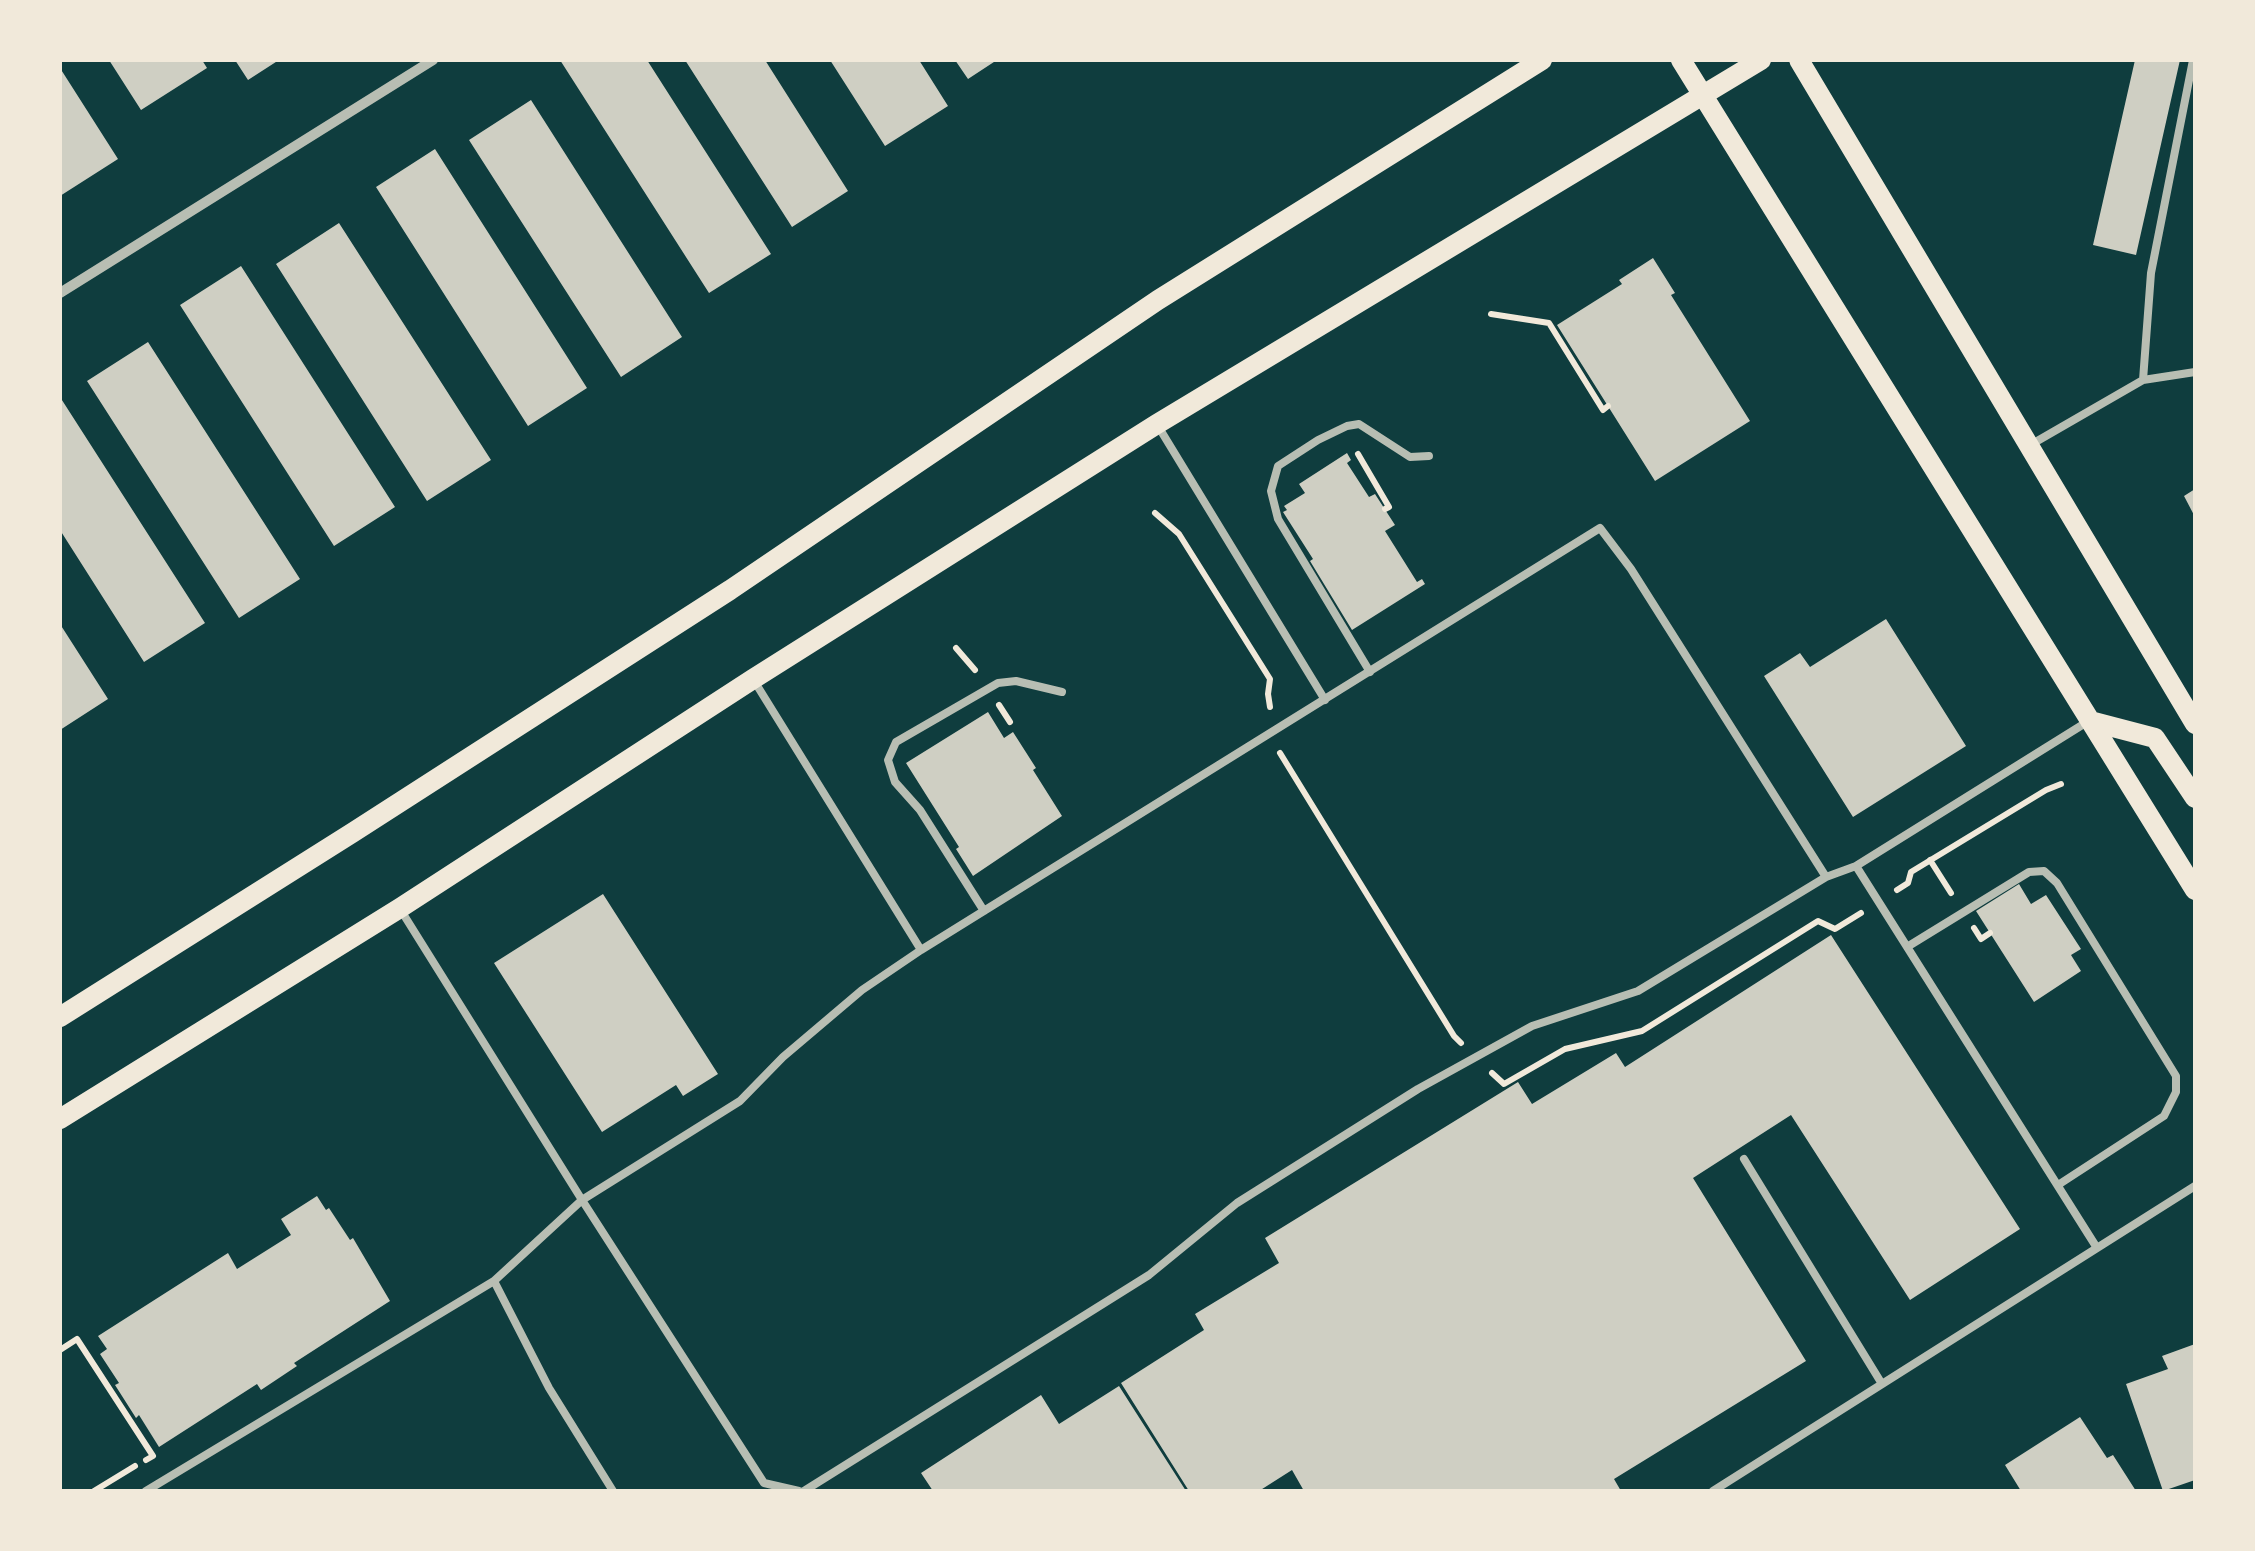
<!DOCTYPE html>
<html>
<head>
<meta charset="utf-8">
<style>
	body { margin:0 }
	#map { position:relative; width:2255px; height:1551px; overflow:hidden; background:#0f3d3e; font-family:Karla,sans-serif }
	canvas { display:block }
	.frame { position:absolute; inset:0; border:62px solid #f1e9da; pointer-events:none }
</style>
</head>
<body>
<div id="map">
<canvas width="2255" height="1551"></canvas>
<div class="frame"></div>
</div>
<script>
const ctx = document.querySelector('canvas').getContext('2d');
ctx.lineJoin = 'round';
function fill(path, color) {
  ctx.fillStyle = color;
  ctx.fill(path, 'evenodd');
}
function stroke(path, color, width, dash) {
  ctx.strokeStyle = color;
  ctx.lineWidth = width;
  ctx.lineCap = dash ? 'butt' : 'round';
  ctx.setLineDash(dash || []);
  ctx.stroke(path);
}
const building = new Path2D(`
	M109 60H202L207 68 141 110Z
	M235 60H279L248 80Z
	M560 60H647L771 254 709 293Z
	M685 60H765L848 191 792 227Z
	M830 60H919L948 106 885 146Z
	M955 60H997L968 79Z
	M2135 60H2180L2136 255 2093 245Z
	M60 68 118 159 60 196Z
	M531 100 682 337 621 377 469 140Z
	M435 149 587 388 528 426 376 187Z
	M339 223 491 460 427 501 276 264Z
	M1653 258 1675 293 1671 295 1750 421 1655 481 1557 325 1622 284 1619 280Z
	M241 266 395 507 334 546 180 305Z
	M148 342 300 579 239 618 87 381Z
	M60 397 205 623 144 662 60 530Z
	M1347 453 1351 460 1347 463 1369 497 1375 494 1395 525 1385 531 1417 582 1422 579 1425 584 1352 630 1310 561 1313 559 1283 512 1287 510 1284 506 1305 493 1299 484Z
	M2195 489V517L2184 496Z
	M1886 619 1966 746 1853 817 1764 676 1800 653 1810 667Z
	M60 624 108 699 60 730Z
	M988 712 1004 738 1013 732 1036 768 1033 770 1062 816 973 876 956 849 959 847 906 763Z
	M2019 884 2031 904 2046 895 2081 949 2071 955 2081 971 2034 1002 1976 911Z
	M603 894 718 1074 683 1096 676 1085 602 1132 494 963Z
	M1831 935 2020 1229 1910 1300 1791 1115 1693 1178 1806 1361 1614 1479 1621 1491H1304L1292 1470 1259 1491H1189L1121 1383 1204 1330 1195 1314 1279 1263 1265 1238 1518 1082 1532 1104 1616 1053 1625 1067Z
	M317 1196 326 1210 329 1208 350 1240 353 1238 390 1301 294 1363 297 1366 261 1390 257 1384 159 1447 139 1415 136 1418 115 1385 119 1383 100 1354 107 1349 98 1336 228 1253 237 1269 291 1235 281 1219Z
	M2195 1344V1480L2163 1491 2126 1384 2168 1369 2162 1356Z
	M1119 1386 1186 1491H933L921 1473 1041 1395 1059 1424Z
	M2080 1417 2107 1458 2113 1455 2136 1491H2021L2005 1465Z`);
const path = new Path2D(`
	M1491 314 1549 323 1603 410 1608 406
	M1358 454 1389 507 1385 509
	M1155 513 1179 534 1270 679 1268 694 1270 707
	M956 648 975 670
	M999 705 1010 722
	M1280 753 1454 1036 1461 1043
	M1930 860 1951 893
	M1897 890 1908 883 1911 872 2046 790 2061 784
	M1974 928 1981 939 1990 933
	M1492 1073 1504 1084 1565 1049 1642 1031 1818 921 1835 929 1861 913
	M60 1350 77 1339 153 1456 146 1460
	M94 1491 135 1466`);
const service = new Path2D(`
	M2143 380 2151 273 2193 60
	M1158 426 1325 700
	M2032 444 2143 380 2195 372
	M1370 672 1278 519 1271 491 1278 466 1318 440 1347 426 1359 424 1410 457 1429 456
	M753 679 921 950
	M1856 866 2097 1248
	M984 911 920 810 895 782 888 760 896 742 998 683 1016 681 1062 692
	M402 912 582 1200 764 1483 799 1491
	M1907 947 2029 872 2044 871 2057 883 2176 1076V1092L2164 1116 2058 1185
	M1744 1159 1882 1384
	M494 1281 549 1388 613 1491
	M146 1491 494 1281 582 1200 740 1101 783 1057 862 990 921 950 1600 528 1631 569 1826 877
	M804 1491 1149 1275 1237 1203 1418 1089 1532 1026 1638 991 1826 877 1856 866 2087 722
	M1713 1491 2195 1186`);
const minor = new Path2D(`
	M60 293 433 60`);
const secondary = new Path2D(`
	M1681 60 2195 890
	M1799 60 2195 724
	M2090 721 2155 738 2195 798
	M60 1017 352 833 730 590 1158 300 1542 60
	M60 1119 400 908 753 679 1157 424 1761 60`);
fill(building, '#cfcfc3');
stroke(path, '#f1e9da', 6);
stroke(service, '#b8beb3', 8);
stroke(minor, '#b8beb3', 10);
stroke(secondary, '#f1e9da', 20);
</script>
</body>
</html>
